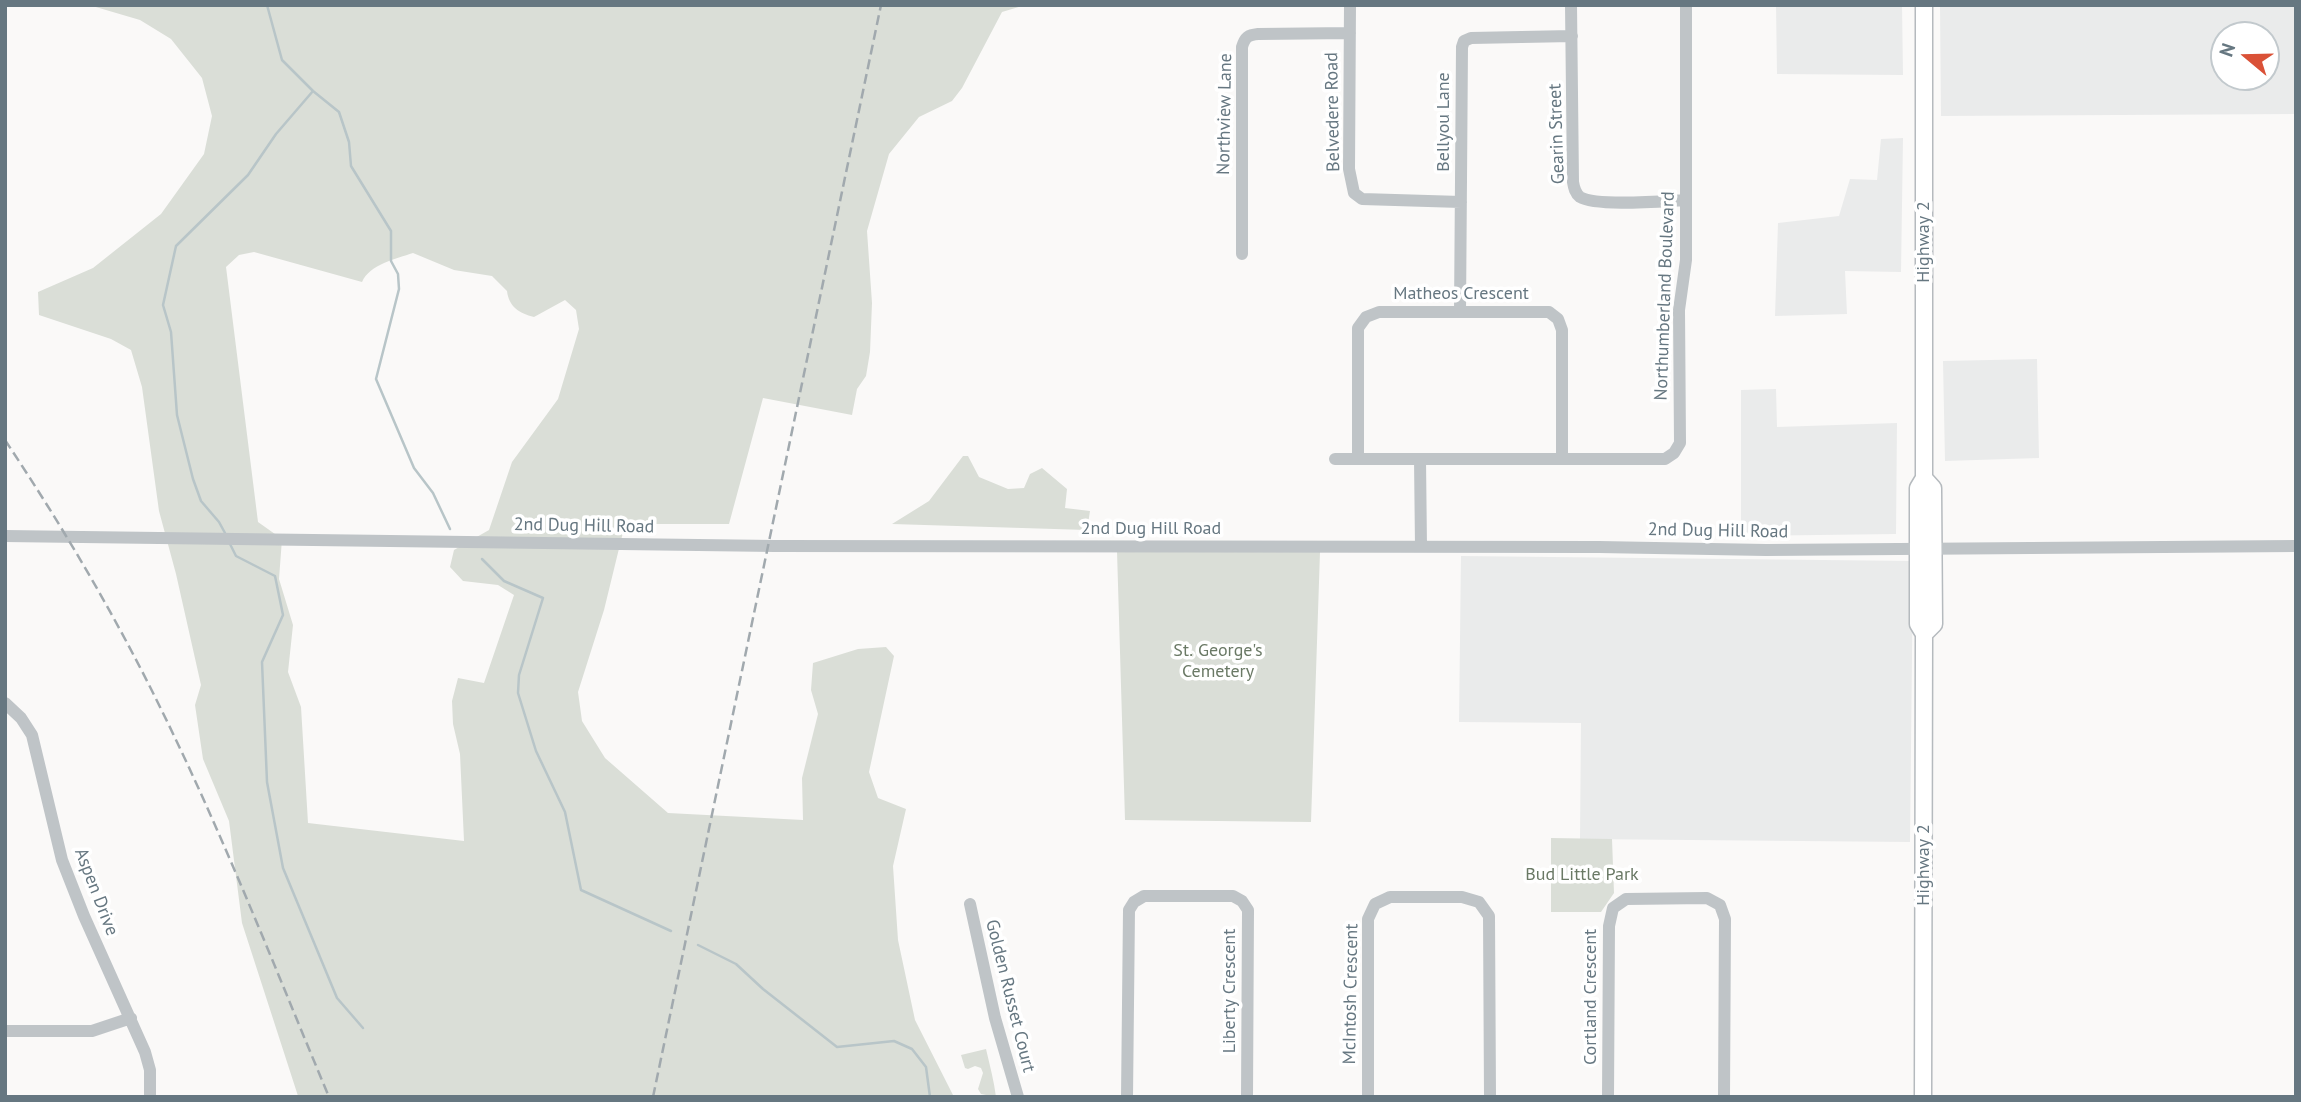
<!DOCTYPE html>
<html>
<head>
<meta charset="utf-8">
<style>
	body { margin:0 }
	#map { position:relative; width:2301px; height:1102px; overflow:hidden; background:#faf9f8; font-family:"PT Sans",sans-serif }
	canvas { display:block }
	.frame { position:absolute; inset:0; border:7px solid #667781; pointer-events:none }
	.north { position:absolute; left:2210px; top:21px; width:70px; height:70px; box-sizing:border-box; background:#fff; border:2px solid #c2c9cd; border-radius:50%; rotate:289deg; font-size:19px; font-weight:700; line-height:28px; text-align:center; color:#667781 }
	.north::after { content:''; display:block; margin:auto; width:24px; height:32px; background:#da5137; clip-path:polygon(50% 0,100% 100%,50% 72%,0 100%) }
</style>
</head>
<body>
<div id="map">
<canvas width="2301" height="1102"></canvas>
<div class="frame"></div>
<div class="north">N</div>
</div>
<script>
const ctx = document.querySelector('canvas').getContext('2d');
ctx.lineJoin = 'round';
function fill(path, color) {
  ctx.fillStyle = color;
  ctx.fill(path, 'evenodd');
}
function stroke(path, color, width, dash) {
  ctx.strokeStyle = color;
  ctx.lineWidth = width;
  ctx.lineCap = dash ? 'butt' : 'round';
  ctx.setLineDash(dash || []);
  ctx.stroke(path);
}
function write(font, color, halo, rows, align = 'center') {
  ctx.font = font + ' "PT Sans",sans-serif';
  ctx.lineWidth = 7;
  ctx.setLineDash([]);
  ctx.textBaseline = 'middle';
  ctx.strokeStyle = halo;
  ctx.fillStyle = color;
  for (const [text, x, y, turn = 0] of rows) {
    ctx.save();
    ctx.translate(x, y);
    ctx.rotate((+turn || 0) * Math.PI / 180);
    ctx.textAlign = isNaN(turn) ? turn : align;
    if (halo) ctx.strokeText(text, 0, 0);
    ctx.fillText(text, 0, 0);
    ctx.restore();
  }
}
const built = new Path2D(`
	M1776 5H1902L1903 75 1777 74Z
	M1940 5H2296V114L1941 116ZM2266 35V77H2224V35Z
	M1903 138 1901 272 1845 271 1847 314 1775 316 1778 223 1839 216 1850 179 1877 180 1881 139Z
	M2037 359 2039 458 1945 461 1943 361Z
	M1776 389 1777 427 1897 423 1896 534 1741 536V390Z
	M1461 556 1913 561 1910 842 1580 839 1581 723 1459 722Z`);
const green = new Path2D(`
	M89 5H1038L1022 6 1002 12 962 88 952 101 919 117 889 154 867 231 872 303 870 352 866 376 857 389 852 415 763 398 729 524H625L604 610 578 692 582 721 605 758 668 813 803 820 802 778 818 714 811 690 813 663 858 649 886 647 894 656 869 772 878 798 906 809 893 866 898 940 915 1020 954 1097H296L298 1096 242 923 229 821 203 759 195 705 201 685 176 574 159 511 142 387 131 350 111 339 39 315 38 292 93 268 161 214 204 154 212 116 202 78 171 39 140 20ZM254 252 362 282C370 264 396 259 413 253L454 270 492 276 507 291C509 307 519 313 534 317L565 300 576 310 579 329 558 399 512 462 489 530 454 550 450 567 463 581 498 585 514 595 484 683 458 678 452 701 453 724 460 754 464 841 308 823 301 707 288 672 293 625 279 579 282 539 258 522 226 267 239 255Z
	M963 456H968L979 477 1008 489 1024 488 1030 474 1042 468 1067 489 1065 508 1090 511 1087 530 892 524 929 501Z
	M1117 551 1320 552 1311 822 1125 820Z
	M1551 838 1612 839 1614 893 1601 912H1551Z
	M986 1049C990 1066 994 1081 996 1097L981 1094 978 1089 983 1073 981 1068 975 1066 968 1069 965 1068 961 1055Z`);
const stream = new Path2D(`
	M267 5 282 60 313 91 339 112 349 142 351 166 391 231V261L398 274 399 289 376 379 414 468 433 493 450 529
	M225 533 219 522 201 501 193 479 177 415 171 332 163 305 176 246 248 175 276 134 313 91
	M229 542 236 556 275 576 283 615 262 662 267 782 283 868 337 998 363 1028
	M482 559 504 581 543 598 519 675 518 693 536 751 565 812 581 890 671 931
	M698 945 736 964 763 989 837 1047 894 1041 912 1049 926 1067 930 1097`);
const minor = new Path2D(`
	M1350 5 1349 169 1354 193 1362 199 1461 202
	M1571 5 1573 182C1574 188 1575 193 1580 197 1596 207 1664 201 1686 200
	M1242 254V47C1245 37 1248 35 1258 34L1350 33
	M1460 312 1462 47 1464 41 1471 38 1572 36
	M1335 459H1665L1674 453 1680 443 1679 310 1686 260V5
	M1358 459V328L1366 317 1379 312H1549L1558 319 1562 330V459
	M1420 459 1421 547
	M5 536 775 546 1599 547 1766 550 2296 546
	M5 703 21 718 32 735 62 860 84 916 145 1052 150 1070V1097
	M970 904 995 1018 1018 1097
	M5 1031H92L131 1018
	M1127 1097 1129 910 1134 902 1144 896H1233L1242 901 1248 910 1247 1097
	M1368 1097V919L1375 904 1390 897H1462L1479 902 1489 916 1490 1097
	M1608 1097 1609 926 1613 908 1626 899 1707 898 1720 905 1725 919 1724 1097`);
const major = new Path2D(`
	M1924 634 1934 624 1933 488 1924 478
	M1923 1097 1924 634 1918 624V488L1924 478V5`);
const rail = new Path2D(`
	M5 440C63 527 116 617 162 711 224 837 275 968 329 1097
	M653 1097 881 5`);
const streetNames = [
	["Belvedere Road",1333,112,-91],
	["Northview Lane",1225,114,-89],
	["Bellyou Lane",1444,122,-90],
	["Gearin Street",1557,134,-92],
	["Highway 2",1924,242,-90],
	["Matheos Crescent",1461,294],
	["Northumberland Boulevard",1665,296,-88],
	["2nd Dug Hill Road",584,526,1],
	["2nd Dug Hill Road",1151,529],
	["2nd Dug Hill Road",1718,531,1],
	["Highway 2",1924,865,-90],
	["Aspen Drive",96,892,69],
	["Liberty Crescent",1230,991,-90],
	["McIntosh Crescent",1351,994,-89],
	["Golden Russet Court",1010,996,76],
	["Cortland Crescent",1591,997,-90]
];
const parkNames = [
	["St. George's",1218,651],
	["Cemetery",1218,672],
	["Bud Little Park",1582,875]
];
fill(built, '#eaebeb');
fill(green, '#daded7');
stroke(stream, '#b8c5c8', 2.5);
stroke(major, '#b5babe', 19);
stroke(minor, '#bfc4c7', 12);
stroke(major, '#fff', 16);
stroke(rail, '#a1a9ae', 2.5, [10, 5]);
write('18px', '#667781', '#fff', streetNames);
write('18px', '#6a7965', '#fff', parkNames);
</script>
</body>
</html>
